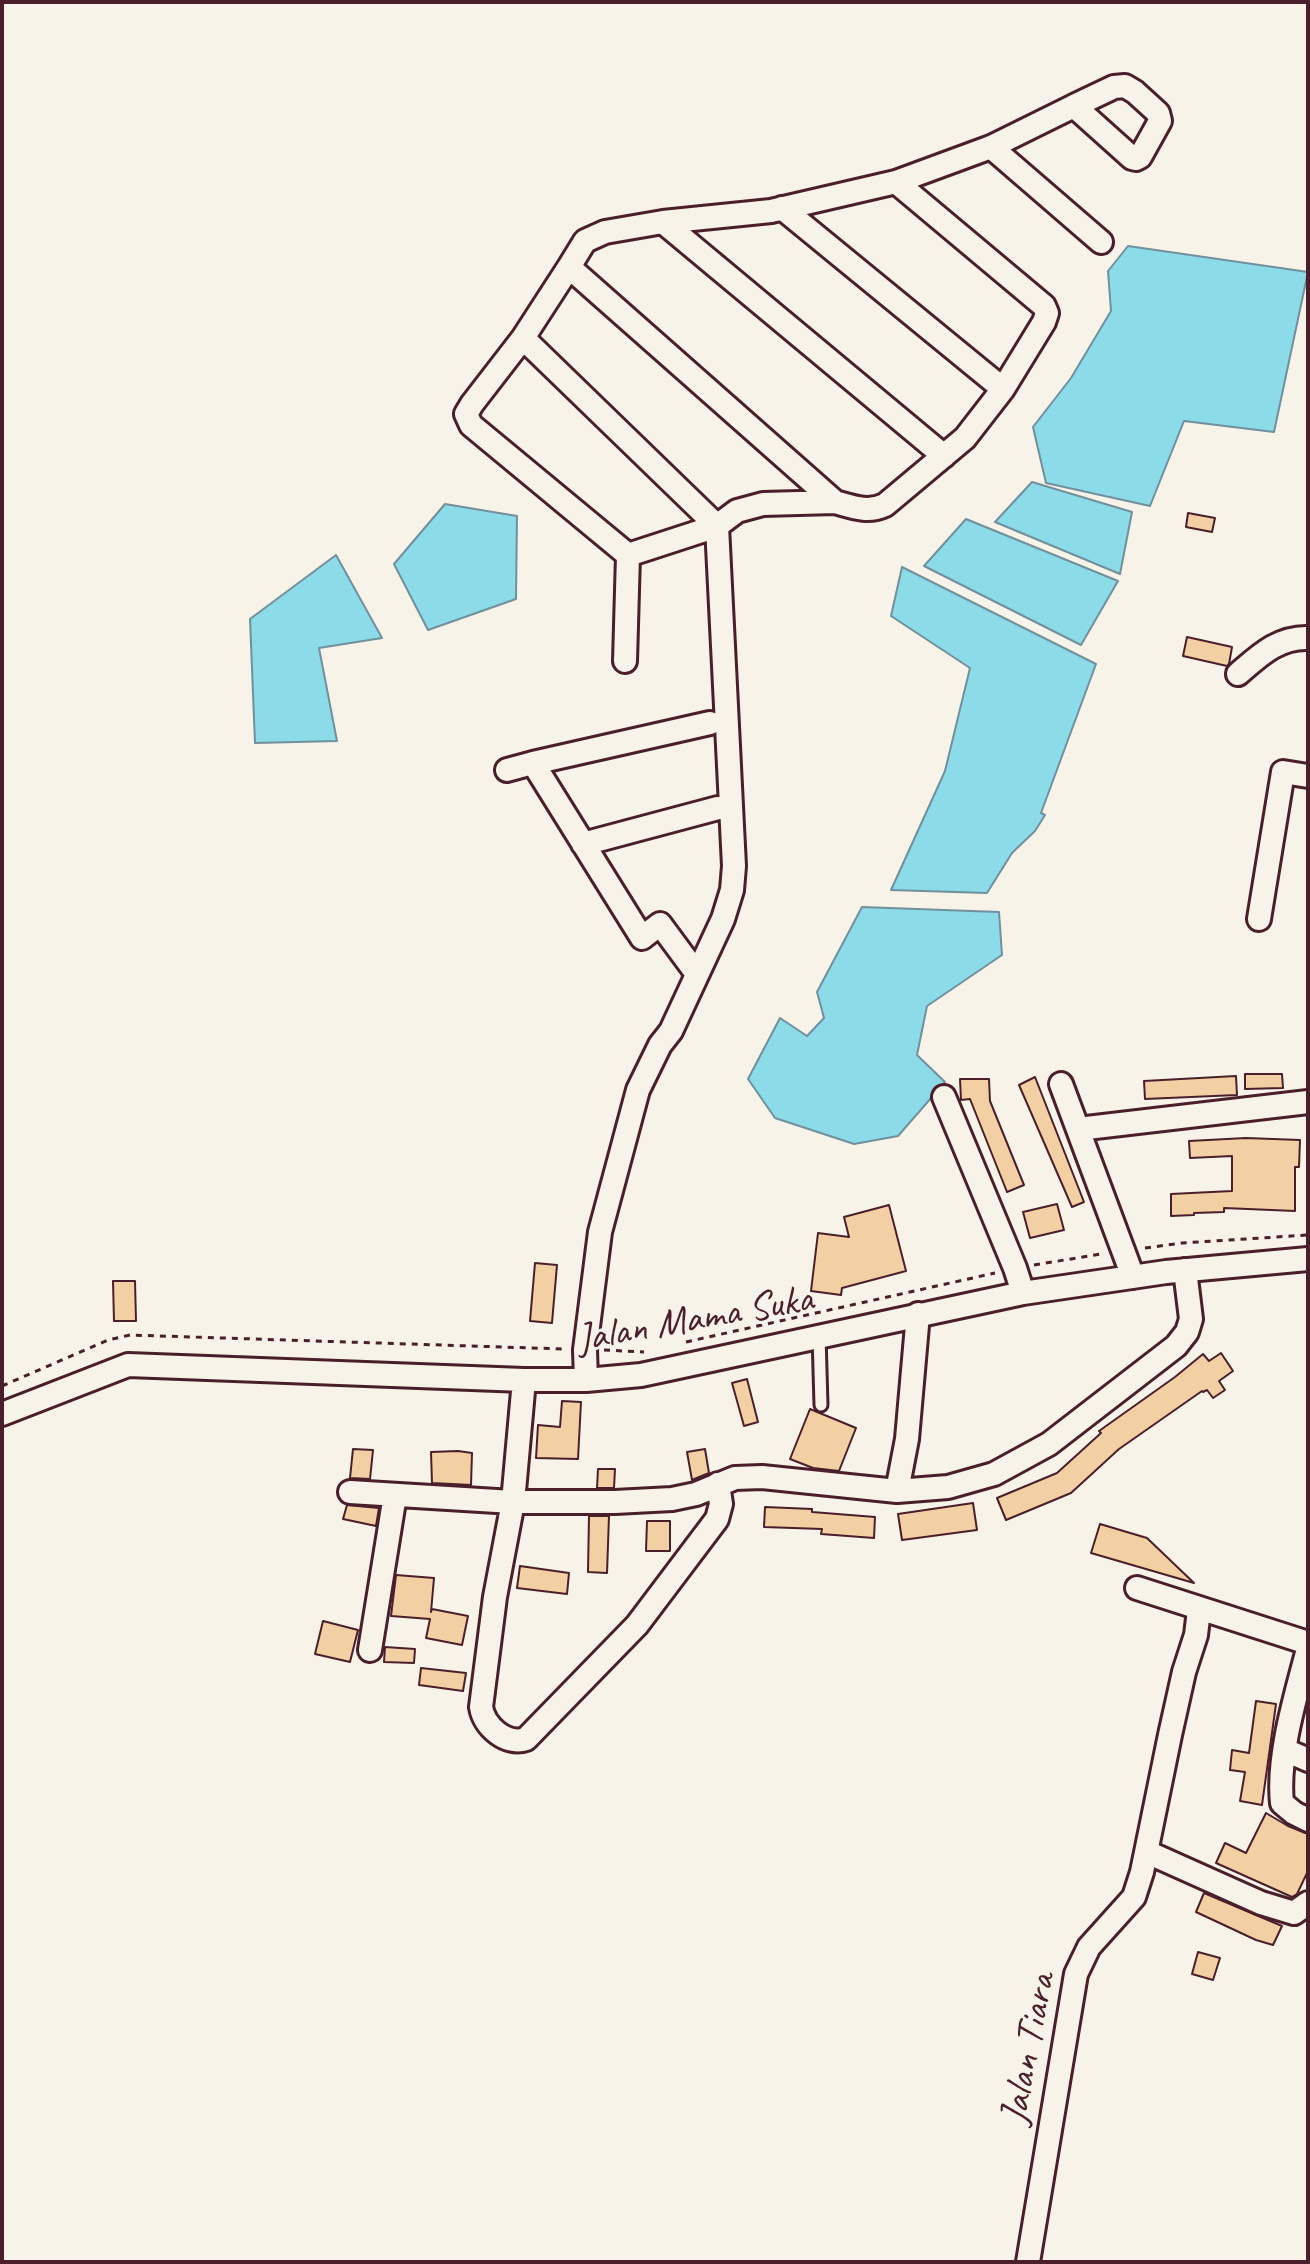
<!DOCTYPE html>
<html>
<head>
<meta charset="utf-8">
<style>
	body { margin:0 }
	#map { position:relative; width:1310px; height:2264px; overflow:hidden; background:#f7f3e8; font-family:Caveat,sans-serif }
	canvas { display:block }
	.frame { position:absolute; inset:0; border:4px solid #4a1f2b; pointer-events:none }
</style>
</head>
<body>
<div id="map">
<canvas width="1310" height="2264"></canvas>
<div class="frame"></div>
</div>
<script>
const ctx = document.querySelector('canvas').getContext('2d');
ctx.lineJoin = 'round';
function fill(path, color) {
  ctx.fillStyle = color;
  ctx.fill(path, 'evenodd');
}
function stroke(path, color, width, dash) {
  ctx.strokeStyle = color;
  ctx.lineWidth = width;
  ctx.lineCap = dash ? 'butt' : 'round';
  ctx.setLineDash(dash || []);
  ctx.stroke(path);
}
function write(font, color, halo, rows, align = 'center') {
  ctx.font = font + ' Caveat,sans-serif';
  ctx.lineWidth = 6;
  ctx.setLineDash([]);
  ctx.textBaseline = 'middle';
  ctx.strokeStyle = halo;
  ctx.fillStyle = color;
  for (const [text, x, y, turn = 0] of rows) {
    ctx.save();
    ctx.translate(x, y);
    ctx.rotate((+turn || 0) * Math.PI / 180);
    ctx.textAlign = isNaN(turn) ? turn : align;
    if (halo) ctx.strokeText(text, 0, 0);
    ctx.fillText(text, 0, 0);
    ctx.restore();
  }
}
const water = new Path2D(`
	M1128 246 1308 272 1274 432 1184 421 1150 506 1046 483 1033 427 1071 378 1111 311 1108 271Z
	M1032 482 1132 512 1120 574 995 522Z
	M445 504 517 516 516 599 428 630 394 564Z
	M966 519 1118 581 1081 645 924 566Z
	M336 555 382 638 319 648 337 741 255 743 250 619Z
	M902 567 1096 664 1041 813 1045 815 1035 831 1012 853 987 893 891 890 945 771 970 668 891 616Z
	M862 907 999 912 1002 955 927 1006 917 1055 945 1082 898 1136 854 1144 775 1118 748 1079 780 1018 807 1036 824 1018 817 992Z`);
const building = new Path2D(`
	M1188 513 1215 518 1212 532 1186 527Z
	M1187 637 1232 647 1229 664 1227 666 1183 656Z
	M1245 1074H1282L1283 1088 1245 1089Z
	M1236 1076 1237 1095 1145 1099 1144 1081Z
	M1035 1077 1084 1202 1072 1207 1019 1085Z
	M960 1079H989L990 1101 1024 1185 1007 1192 970 1099 961 1100Z
	M1246 1138 1300 1140 1299 1167H1295V1211L1224 1208V1212L1194 1213V1215L1171 1216V1194L1232 1191V1156L1190 1158 1189 1141Z
	M1057 1204 1064 1230 1030 1238 1023 1212Z
	M889 1205 906 1271 842 1288 841 1295 811 1291 818 1233 849 1237 844 1217Z
	M535 1263 557 1265 552 1323 530 1321Z
	M113 1281H135L136 1321H114Z
	M1221 1353 1233 1371 1219 1381 1225 1390 1213 1398 1207 1390 1203 1392 1202 1391 1119 1449 1071 1493 1006 1520 997 1498 1057 1473 1101 1433 1099 1431 1175 1377 1203 1354 1209 1361Z
	M747 1379 758 1422 744 1426 732 1383Z
	M562 1401 581 1402 578 1459 536 1458 538 1425 560 1427Z
	M810 1409 856 1428 839 1471 813 1468 790 1459Z
	M353 1449 373 1450 370 1479 350 1478Z
	M705 1449 709 1473 692 1480 687 1452Z
	M458 1451 472 1453 471 1485 432 1483 431 1452Z
	M598 1469H615L614 1488H597Z
	M973 1503 977 1530 902 1540 898 1514Z
	M347 1505 379 1508 376 1526 343 1519Z
	M765 1507 812 1509V1512L875 1517 874 1538 821 1534 822 1529 764 1527Z
	M589 1516H609L607 1573 588 1572Z
	M647 1521H670V1551H646Z
	M1100 1524 1147 1538 1194 1583 1091 1553Z
	M520 1566 569 1573 567 1594 517 1588Z
	M396 1575 434 1578 431 1612 432 1609 468 1616 462 1645 426 1638 430 1619 391 1616Z
	M323 1621 358 1630 350 1662 315 1654Z
	M385 1647 415 1649 414 1663 384 1662Z
	M421 1668 466 1673 463 1691 419 1685Z
	M1256 1701 1276 1704 1262 1805 1240 1801 1245 1772 1230 1770 1232 1750 1249 1753Z
	M1266 1813 1288 1826 1308 1834V1871L1297 1894 1292 1897 1216 1863 1225 1843 1246 1853Z
	M1204 1893 1282 1926 1273 1945 1256 1940 1196 1912Z
	M1198 1952 1220 1958 1213 1980 1192 1974Z`);
const path = new Path2D(`
	M1145 1248 1182 1243 1308 1235
	M1034 1265 1101 1254
	M686 1342 995 1273
	M604 1350 644 1352
	M2 1386 108 1340 130 1335 564 1349`);
const lane = new Path2D(`
	M819 1335 821 1405`);
const street = new Path2D(`
	M991 147 1101 242
	M782 208 1003 389
	M663 222 944 456
	M523 338 717 526 628 555 471 425 466 414 472 404 523 338 569 267
	M835 502C853 507 868 513 885 505L965 438 1003 389 1044 322 1047 313 1044 306 896 182
	M625 661 628 555
	M1238 674C1259 656 1278 637 1308 638
	M507 770 533 763
	M583 844 718 808
	M1259 919 1283 772 1308 776
	M697 974 660 924 642 938 533 763 710 723
	M1061 1084 1133 1277
	M944 1097 1015 1268 1023 1293
	M1078 1129 1308 1102
	M524 1380 513 1502 495 1597 481 1707C484 1726 506 1746 526 1739L637 1625 717 1519 721 1504 718 1484
	M586 1380 585 1350 600 1232 638 1090 660 1045 671 1031 723 919 732 890 734 866 717 526 737 511 763 504 835 502 569 267 585 241 605 232 663 222 771 211 896 182 991 147 1074 106 1132 158 1136 159 1140 157 1160 121 1158 113 1135 92 1125 86 1114 87 1074 106
	M2 1414 128 1365 524 1380H586L641 1375 1023 1293 1166 1272 1308 1259
	M897 1491 907 1439 918 1314
	M350 1492 513 1502H615L672 1499 696 1494 735 1478 762 1477 897 1491 948 1487 994 1474 1049 1444 1176 1346 1187 1332 1191 1319 1185 1270
	M1137 1588 1308 1643
	M1308 1649C1296 1695 1277 1756 1282 1803L1294 1813 1308 1820
	M370 1650 395 1495
	M1285 1750 1308 1760
	M1147 1852 1261 1903 1294 1913 1308 1903
	M1028 2262 1076 1974 1089 1947 1134 1897 1142 1872 1170 1735 1184 1672 1196 1635 1199 1610`);
const streetNames = [
	["Jalan Mama Suka",695,1320,-10],
	["Jalan Tiara",1029,2049,-79]
];
fill(water, '#8bdbe8');
stroke(water, '#71909c', 2);
fill(building, '#f3d0a4');
stroke(building, '#4a1f2b', 2);
stroke(lane, '#4a1f2b', 17);
stroke(street, '#4a1f2b', 28);
stroke(path, '#4a1f2b', 3, [6, 6]);
stroke(lane, '#f7f3e8', 11);
stroke(street, '#f7f3e8', 22);
write('40px', '#4a1f2b', '#f7f3e8', streetNames);
</script>
</body>
</html>
